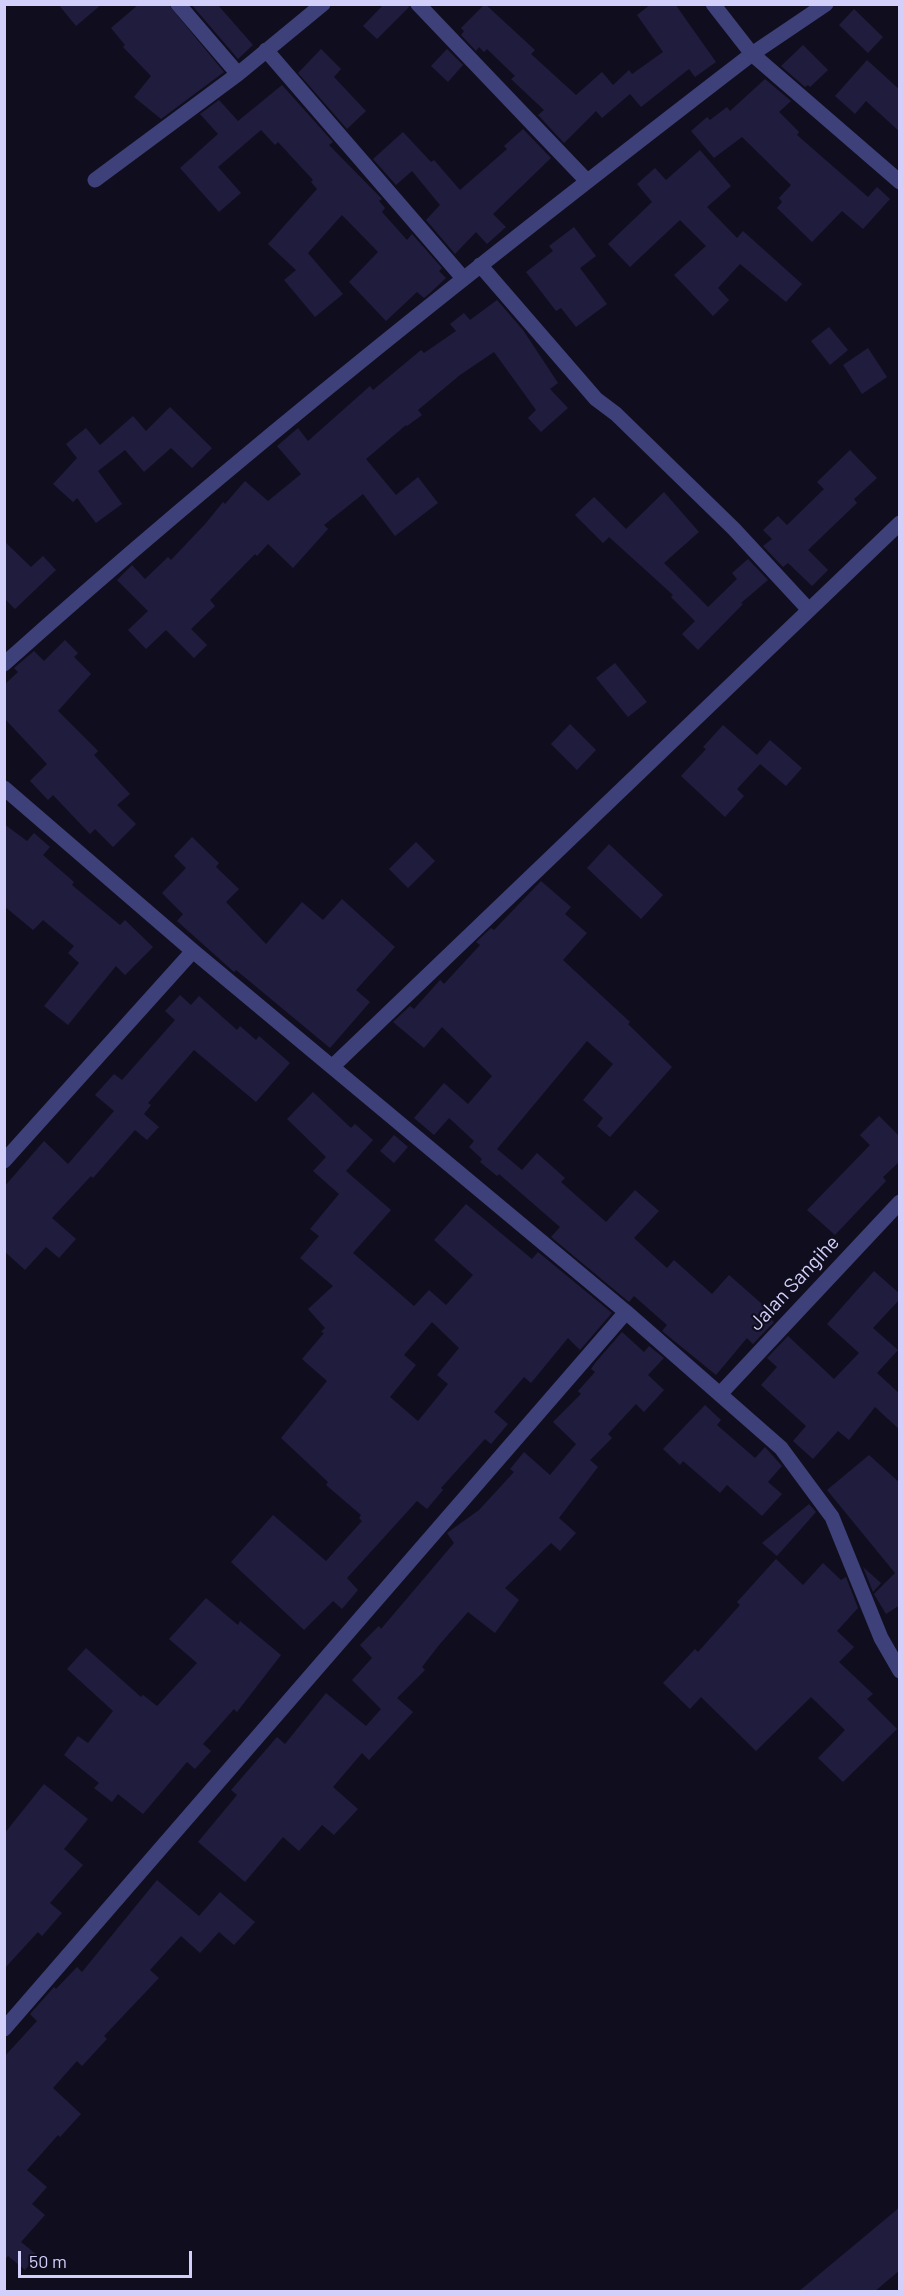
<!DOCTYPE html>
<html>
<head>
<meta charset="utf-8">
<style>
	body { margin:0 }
	#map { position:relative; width:904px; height:2296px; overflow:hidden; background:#100e1e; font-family:Barlow,sans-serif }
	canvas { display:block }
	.frame { position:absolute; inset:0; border:6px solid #d2d0fa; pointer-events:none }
	.scale { position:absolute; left:18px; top:2251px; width:174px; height:27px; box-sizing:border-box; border:3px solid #d2d0fa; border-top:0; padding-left:8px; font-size:18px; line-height:21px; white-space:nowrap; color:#d2d0fa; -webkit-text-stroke:4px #100e1e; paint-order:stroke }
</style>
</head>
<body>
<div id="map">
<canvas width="904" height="2296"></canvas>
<div class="frame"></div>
<div class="scale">50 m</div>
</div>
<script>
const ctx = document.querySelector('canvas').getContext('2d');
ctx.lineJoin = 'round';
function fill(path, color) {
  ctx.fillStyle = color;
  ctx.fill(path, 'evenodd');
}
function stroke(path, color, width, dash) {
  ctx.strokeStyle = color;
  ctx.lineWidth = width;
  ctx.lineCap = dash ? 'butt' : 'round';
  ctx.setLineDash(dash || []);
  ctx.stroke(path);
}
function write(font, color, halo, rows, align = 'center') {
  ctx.font = font + ' Barlow,sans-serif';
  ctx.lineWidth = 4.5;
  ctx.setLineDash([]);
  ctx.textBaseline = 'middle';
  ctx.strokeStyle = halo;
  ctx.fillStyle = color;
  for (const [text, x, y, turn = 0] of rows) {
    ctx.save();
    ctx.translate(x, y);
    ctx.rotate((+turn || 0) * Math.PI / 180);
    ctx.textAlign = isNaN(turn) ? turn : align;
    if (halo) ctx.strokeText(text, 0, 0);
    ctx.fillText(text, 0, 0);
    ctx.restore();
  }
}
const building = new Path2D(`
	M58 4H102L76 26Z
	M139 4H168L224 72 161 119 134 97 151 76 123 47 125 45 111 28Z
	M191 4H217L253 45 238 59Z
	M384 4H408L409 7 377 39 363 26Z
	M485 4 535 50 531 54 576 95 602 72 613 85 629 70 632 74 663 52 637 15 651 4H675L716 62 695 77 689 69 641 107 630 94 602 118 596 111 564 143 538 115 544 110 511 79 515 76 487 49 484 52 479 47 476 51 461 35 464 31 461 28Z
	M854 9 883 37 868 53 839 25Z
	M803 45 828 70 810 87 808 85 805 87 781 66Z
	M321 49 341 69 334 77 366 111 347 129 298 73Z
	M447 49 463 65 448 82 431 66Z
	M867 60 900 90V132L866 101 855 114 835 96Z
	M765 79 791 101 779 112 799 132 797 135 868 197 877 187 890 199 863 229 842 211 812 242 777 208 782 202 779 198 791 185 742 137 714 158 691 131 707 117 710 120 727 107 730 111Z
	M282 85 333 142 329 145 382 199 379 201 385 208 382 212 407 240 412 234 442 268 439 271 446 278 430 293 424 298 417 292 386 321 349 282 378 252 342 215 308 253 343 294 315 317 284 280 296 270 268 244 317 189 311 182 313 180 278 142 275 145 261 130 218 167 241 193 219 212 180 168 218 134 200 114 219 100 238 121Z
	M523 129 551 158 493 214 506 227 487 244 476 232 455 254 426 220 440 205 412 171 396 185 373 159 403 132 431 162 434 160 460 190 507 149 504 146Z
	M700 150 731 186 707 207 737 238 743 231 802 284 786 302 740 264 718 288 729 300 713 316 674 275 706 246 680 220 630 267 608 244 652 202 637 184 655 168 666 180Z
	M574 227 596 256 580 268 607 304 576 327 561 308 556 311 526 272 553 251 549 246Z
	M497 300 523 330 558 383 550 389 568 408 541 432 528 418 536 410 494 352 460 375 418 410 422 415 407 426 406 425 366 459 396 495 418 477 438 503 395 536 363 494 324 525 328 529 293 568 268 544 257 556 255 554 210 600 215 606 191 629 207 645 194 658 166 630 146 649 128 630 148 611 117 580 132 565 145 579 168 557 171 560 206 523 223 502 225 504 245 481 268 501 301 474 277 446 298 428 308 441 370 386 373 390 421 350 424 353 456 331 450 324 464 313 470 320Z
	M829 327 848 350 830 365 811 341Z
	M868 348 887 377 862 394 843 365Z
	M170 407 212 448 192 468 171 448 144 472 125 450 98 471 122 504 96 523 77 498 73 502 53 484 77 458 66 444 86 428 100 445 133 416 146 431Z
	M850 450 877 478 854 499 857 503 808 550 828 570 812 586 788 563 783 567 763 546 772 539 763 530 778 516 787 525 824 489 817 482Z
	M664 492 699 532 664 563 708 607 737 579 732 573 748 559 768 580 741 603 743 604 698 650 682 634 695 621 671 597 673 595 609 537 603 543 575 515 594 497 626 529Z
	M4 541 31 567 43 556 56 570 15 609 4 598Z
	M65 640 78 653 74 657 91 674 58 711 98 751 94 755 130 794 117 805 136 824 113 847 95 829 90 834 53 795 48 800 30 781 47 764 4 718V685L18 672 14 668 34 651 44 661Z
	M615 663 647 702 628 717 596 678Z
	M570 724 596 750 577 770 551 744Z
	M723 725 757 755 770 740 802 768 786 786 760 764 737 789 744 796 725 817 681 776 706 749 703 747Z
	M4 824 27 841 34 833 50 847 43 855 74 882 72 885 120 925 125 920 153 947 125 975 116 966 68 1025 44 1006 79 963 68 953 74 946 43 920 33 930 4 906Z
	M192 837 219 863 216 867 239 889 226 902 266 944 302 902 323 920 342 899 395 947 356 990 370 1002 330 1048 236 970 234 972 177 921 183 914 162 893 186 868 174 856Z
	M416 842 435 861 408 888 389 869Z
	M609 844 663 895 641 919 587 868Z
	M541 881 571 907 565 914 587 933 563 960 630 1022 628 1024 672 1067 610 1137 597 1126 603 1118 583 1100 613 1064 587 1041 497 1149 522 1170 537 1153 565 1178 561 1182 606 1222 635 1190 659 1211 634 1238 667 1268 674 1260 712 1294 729 1275 770 1311 766 1315 774 1322 753 1344 747 1338 716 1375 662 1331 667 1325 634 1296 629 1302 551 1237 560 1227 499 1174 497 1176 480 1162 482 1159 469 1147 474 1141 449 1118 434 1135 414 1118 444 1083 468 1104 492 1076 442 1027 424 1048 393 1022 410 1006 414 1009 440 980 444 984 480 945 476 942 491 928 494 930Z
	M180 995 191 1005 199 996 237 1030 240 1026 256 1040 259 1036 290 1063 256 1102 194 1050 148 1103 151 1105 144 1114 159 1127 147 1140 135 1130 93 1178 91 1176 52 1218 76 1239 59 1258 46 1247 25 1270 4 1251V1187L44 1141 68 1164 114 1111 95 1095 114 1074 122 1080 175 1020 165 1011Z
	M313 1092 351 1128 355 1124 373 1140 346 1171 391 1210 353 1253 414 1306 429 1290 446 1305 473 1275 434 1240 466 1204 532 1259 538 1252 612 1313 580 1350 568 1338 531 1383 524 1377 494 1412 508 1424 491 1444 485 1439 441 1488 443 1490 427 1509 417 1501 347 1578 358 1590 342 1609 333 1601 304 1630 231 1562 273 1515 326 1561 362 1521 359 1518 361 1515 326 1485 328 1482 281 1438 327 1381 302 1359 324 1333 321 1332 325 1328 308 1309 333 1286 300 1258 319 1236 310 1229 339 1194 313 1171 326 1157 287 1119ZM432 1322 459 1348 437 1375 448 1384 418 1421 390 1397 416 1365 404 1355Z
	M879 1116 900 1137V1161L883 1177 886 1181 835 1235 807 1210 870 1145 860 1135Z
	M394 1135 408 1147 394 1163 380 1151Z
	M874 1271 900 1294V1299L873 1328 898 1350 877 1373 900 1394V1430L875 1407 849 1440 838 1431 813 1459 793 1441 806 1426 761 1385 777 1367 767 1358 788 1336 834 1379 859 1353 827 1324Z
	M622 1332 644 1352 649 1346 664 1358 648 1375 664 1390 644 1412 636 1404 608 1434 612 1438 590 1460 598 1467 559 1518 576 1533 560 1551 551 1543 505 1588 519 1600 495 1633 468 1612 439 1645 422 1667 425 1670 397 1698 413 1712 369 1760 362 1753 333 1787 358 1809 334 1835 322 1825 299 1851 283 1837 245 1882 198 1842 237 1795 231 1790 277 1737 285 1744 326 1693 366 1726 381 1709 352 1680 372 1658 360 1645 379 1626 381 1629 454 1543 447 1533 479 1510 514 1472 510 1469 524 1452 550 1475 576 1444 553 1422 581 1394 578 1391 595 1372 591 1369 595 1363Z
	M705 1405 721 1420 717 1425 755 1458 765 1447 782 1466 768 1482 782 1494 762 1516 727 1485 720 1493 683 1461 680 1465 663 1449Z
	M869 1455 900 1483V1605L886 1614 874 1594 895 1573 827 1490Z
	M809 1504 816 1512 777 1556 762 1543Z
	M776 1559 803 1585 823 1563 841 1580 846 1577 858 1608 837 1631 854 1647 839 1662 873 1694 867 1699 897 1729 843 1782 818 1758 845 1730 811 1697 756 1751 701 1697 690 1709 663 1683 695 1649 698 1652 740 1605 737 1602Z
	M863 1567 881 1583 873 1592Z
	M206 1598 238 1625 240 1621 281 1655 237 1712 234 1709 203 1744 211 1751 195 1769 187 1762 143 1814 118 1794 112 1802 94 1788 99 1783 64 1755 78 1736 88 1743 113 1711 67 1669 86 1648 141 1697 143 1695 157 1706 197 1663 169 1639Z
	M44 1784 88 1819 64 1849 83 1865 50 1903 62 1913 42 1936 38 1932 4 1969V1834Z
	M157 1880 199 1916 220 1892 255 1922 234 1945 219 1932 200 1953 181 1936 150 1970 159 1978 104 2036 107 2039 82 2066 77 2061 53 2088 81 2114 60 2137 58 2135 27 2170 47 2187 32 2204 45 2215 21 2242 37 2255 25 2270 8 2256 4 2260V2057L37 2021 30 2014 54 1987 56 1989 77 1967 82 1972Z
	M900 2207V2270L874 2292H798Z`);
const minor = new Path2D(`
	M178 4 238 74
	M418 4 587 181
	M713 4 752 54 826 4
	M266 50 463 278
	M95 180 238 74 323 4
	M480 265 596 399 616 414 734 529 809 610
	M4 664C244 449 497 250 752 54L900 182
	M4 788 193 951 626 1312 781 1448 832 1517 881 1638 900 1671
	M333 1066 900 523
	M4 1161 193 951
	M720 1394 900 1202
	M4 2029 626 1312`);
const streetNames = [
	["Jalan Sangihe",794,1283,-47]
];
fill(building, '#201c3d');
stroke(minor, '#3e4079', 15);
write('20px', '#d2d0fa', '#100e1e', streetNames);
</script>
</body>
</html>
